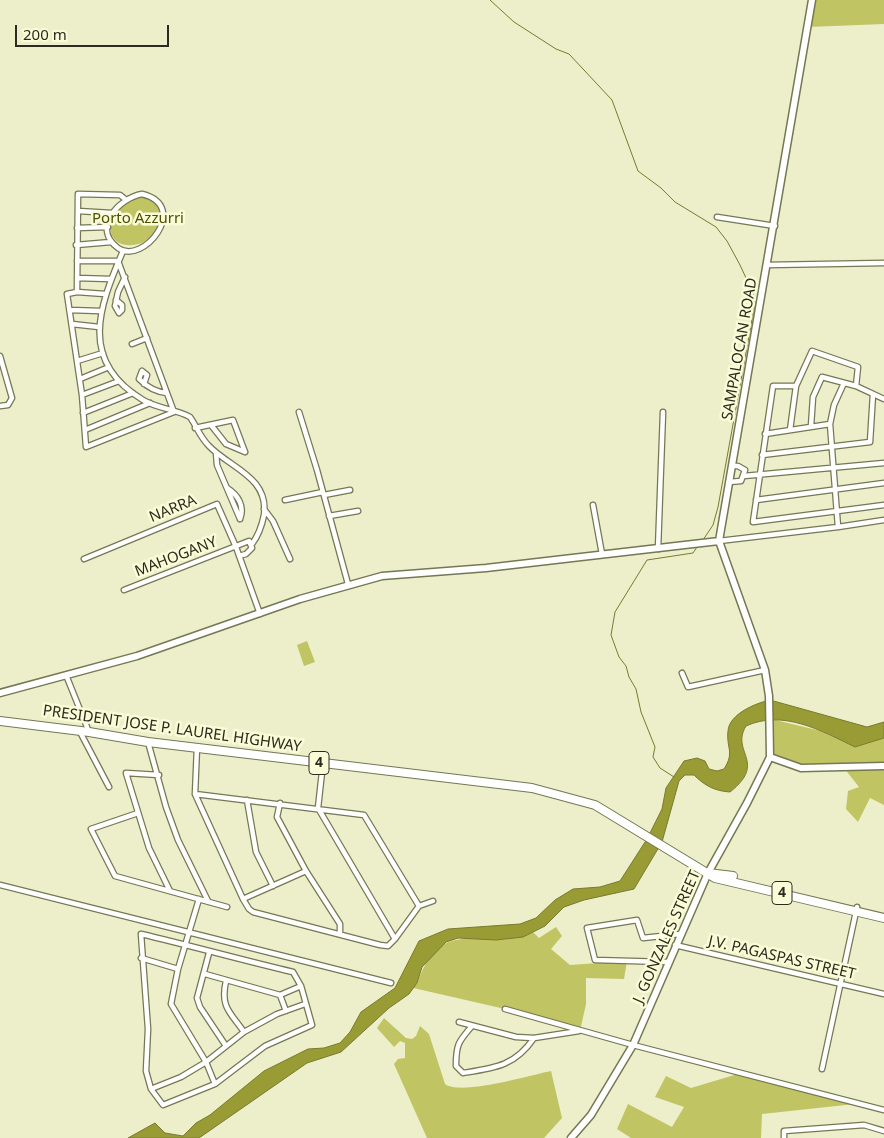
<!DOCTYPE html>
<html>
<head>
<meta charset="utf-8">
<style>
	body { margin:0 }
	#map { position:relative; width:884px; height:1138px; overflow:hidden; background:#ecefca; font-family:"Noto Sans",sans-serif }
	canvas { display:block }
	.scale { position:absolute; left:15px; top:25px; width:154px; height:22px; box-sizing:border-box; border:2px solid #2b2c1e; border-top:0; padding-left:6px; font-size:15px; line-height:18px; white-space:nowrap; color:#2b2c1e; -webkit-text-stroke:4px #fafcd7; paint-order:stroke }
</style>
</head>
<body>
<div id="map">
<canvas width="884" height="1138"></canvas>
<div class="scale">200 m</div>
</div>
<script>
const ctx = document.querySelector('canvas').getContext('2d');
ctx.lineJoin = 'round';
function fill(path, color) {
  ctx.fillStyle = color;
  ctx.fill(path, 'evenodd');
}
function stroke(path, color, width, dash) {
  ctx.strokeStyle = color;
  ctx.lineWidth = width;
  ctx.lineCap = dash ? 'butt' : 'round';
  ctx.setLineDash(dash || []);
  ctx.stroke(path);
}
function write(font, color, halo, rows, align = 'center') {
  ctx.font = font + ' "Noto Sans",sans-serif';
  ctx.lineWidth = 5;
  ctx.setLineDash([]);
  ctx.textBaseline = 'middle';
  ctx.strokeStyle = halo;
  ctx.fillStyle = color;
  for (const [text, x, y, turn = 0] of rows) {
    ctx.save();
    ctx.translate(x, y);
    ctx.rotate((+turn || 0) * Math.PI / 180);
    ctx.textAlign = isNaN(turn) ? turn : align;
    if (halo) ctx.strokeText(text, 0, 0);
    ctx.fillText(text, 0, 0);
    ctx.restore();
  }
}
const green = new Path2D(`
	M813 0H884V24L808 27Z
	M144 196 158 204C173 257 90 257 116 215 122 204 131 198 144 196Z
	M307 641 315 662 304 666 297 645Z
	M771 719 821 731 856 747 884 738V805L870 798 858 822 846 809 848 791 859 787 844 768H801L770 757Z
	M556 927 562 936 551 949 570 965 627 961 624 979 586 978V1004L580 1031 505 1009 409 987 417 984C442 910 483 955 533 932L539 938Z
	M384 1018 406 1038 412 1039 416 1036 420 1026 429 1034 445 1084C460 1096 531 1075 551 1071L562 1118 544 1138H427L394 1064 398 1059 405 1058V1043L400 1041 394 1047 377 1028Z
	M741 1073 855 1104 762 1114 761 1138H631L617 1129 628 1104 672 1127 684 1107 655 1097 666 1076 691 1088Z`);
const water = new Path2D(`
	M770 700 867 727 884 722V738L855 747C822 731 783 709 746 726 730 752 768 762 730 792 715 791 705 786 694 775H685L679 781 662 842 634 889 584 900 564 907 545 926 523 937 496 940 458 938 446 942 422 967 417 983 409 994 389 1008 341 1052 307 1063 199 1138H128L155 1123 165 1133 183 1136 196 1123 210 1115 264 1071 308 1049 324 1048 340 1043 350 1032 361 1012 395 988 419 941 448 929 520 924 536 918 555 900 573 889 600 887 620 881 647 839 662 809 666 788 684 761 697 758 705 761 709 769 717 771 724 769C735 752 726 748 728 731 729 714 756 703 770 700Z`);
const stream = new Path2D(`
	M490 0 514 22 556 49 569 54 612 100 638 171 661 188 675 202 716 227 727 241 740 265 753 293 755 303 718 507 713 525 703 540
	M674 777 660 768 653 757 655 747 641 712 636 689 629 677 626 666 619 657 611 635 615 612 647 560 693 553 697 547`);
const street = new Path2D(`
	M142 194C191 206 143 266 118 248 91 228 119 198 142 194Z
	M78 211 112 213
	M717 217 775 226
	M77 228 108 227
	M76 245 111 242
	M123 251C99 307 78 361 143 400 158 409 176 409 190 417 197 427 200 437 209 446 230 468 269 477 264 515 262 525 258 536 252 544
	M77 261H118L174 412 86 447 82 395 67 294 77 292 105 294
	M767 265 884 263
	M77 278 110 279
	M77 292 78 194 120 195 125 199
	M116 300 122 305V310L119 313 115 306 118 292 125 277
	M70 310 100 311
	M72 324 99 327
	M132 344 147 338
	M0 356 12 398 8 405 0 406
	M77 361 103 353
	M80 379 109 367
	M144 384 147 375 142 371 139 379C147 387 155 392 167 393
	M796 386H773L753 522 884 505
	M82 395 119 381
	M299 412 317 470 348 584
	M83 413 133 393
	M211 425 226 444 245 452
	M811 426 813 397 822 377 856 386 884 399
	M195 428 233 420 245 452
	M85 430 150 403
	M790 430 796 386 812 351 858 367 856 386
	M765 434 830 424
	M216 453 217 465 240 519
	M762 455 870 442 873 394
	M744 476 884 463
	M729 482 741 481 745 470 738 466H732
	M227 488C238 495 245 506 240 519
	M324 495 350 490
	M285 500 323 492
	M756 500 884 483
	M593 505 602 554
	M264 509 273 521 290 559
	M329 516 358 511
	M838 527 830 424 834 405 844 383
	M719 541 838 527 884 520
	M658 549 663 412
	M84 559 217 504 236 547 260 614
	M124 590 249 541 252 548 246 554 239 556
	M682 673 688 687 765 670
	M66 675 89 732
	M79 730 109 787
	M148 742 166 807 178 840 208 901
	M197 747 195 794 243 899 306 871
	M159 775 126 773 149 848 170 891
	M195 794 364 815 419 906 395 939 318 808 323 763
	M247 800 256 852 273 886
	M280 803 277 817 306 871 340 924V934
	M138 813 91 829 115 876 227 907
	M0 885 391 983
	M199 899 178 969 171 1004 206 1062 215 1084
	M243 899 249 909 253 912 380 945 388 946 395 939
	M419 906 433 901
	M141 934C192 946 242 960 293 972L301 986 312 1025 265 1046 215 1084 163 1105 151 1089 146 1071 148 1029Z
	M675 945 884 994
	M209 953 197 998 200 1007 226 1046
	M141 958 178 969
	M667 962 595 960 587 928 637 920 643 938 680 934
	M205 974 280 995 301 986
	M226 981C220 1007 230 1012 244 1032
	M280 995 286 1011
	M505 1009 633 1045 884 1110
	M459 1022 516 1037 534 1038 579 1031
	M472 1026C458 1042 456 1045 456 1066L463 1073C495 1068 515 1066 534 1038
	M822 1069 857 907
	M151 1089 181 1077 206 1062 244 1032 277 1014 305 1004
	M784 1138V1131L864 1125 884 1131`);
const secondary = new Path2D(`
	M0 693 137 656 300 599 382 576 486 568 719 541
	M770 757 801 768 884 766
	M571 1138 591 1115 633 1045 708 873 747 803 770 757 769 696 765 670 719 541 812 0`);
const highway = new Path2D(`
	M0 721 89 732 148 742 532 788 595 805 715 878 884 918
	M708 873 733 876`);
const shields = [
	[319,763,20],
	[782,893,20]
];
const shieldNames = [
	["4",319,763],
	["4",782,893]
];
const parkNames = [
	["Porto Azzurri",138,219]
];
const streetNames = [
	["SAMPALOCAN ROAD",740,349,-80],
	["NARRA",173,509,-22],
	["MAHOGANY",176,557,-21],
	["PRESIDENT JOSE P. LAUREL HIGHWAY",172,729,8],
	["J. GONZALES STREET",667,937,-66],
	["J.V. PAGASPAS STREET",782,958,13]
];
fill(green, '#c1c463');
fill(water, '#999b35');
stroke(water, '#787a2e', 1);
stroke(stream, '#787a2e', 1);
stroke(street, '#757755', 7);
stroke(secondary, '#757755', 9);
stroke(highway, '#757755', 10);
stroke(street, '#fff', 4.5);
stroke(secondary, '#fff', 6);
stroke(highway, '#fff', 8);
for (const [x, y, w] of shields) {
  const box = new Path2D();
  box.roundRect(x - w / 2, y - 11.5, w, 23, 4);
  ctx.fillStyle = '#fafcd7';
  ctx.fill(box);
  stroke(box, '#2b2c1e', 1);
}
write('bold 14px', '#2b2c1e', null, shieldNames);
write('15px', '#4f4f00', '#fafcd7', parkNames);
write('15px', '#2b2c1e', '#fafcd7', streetNames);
</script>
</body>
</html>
